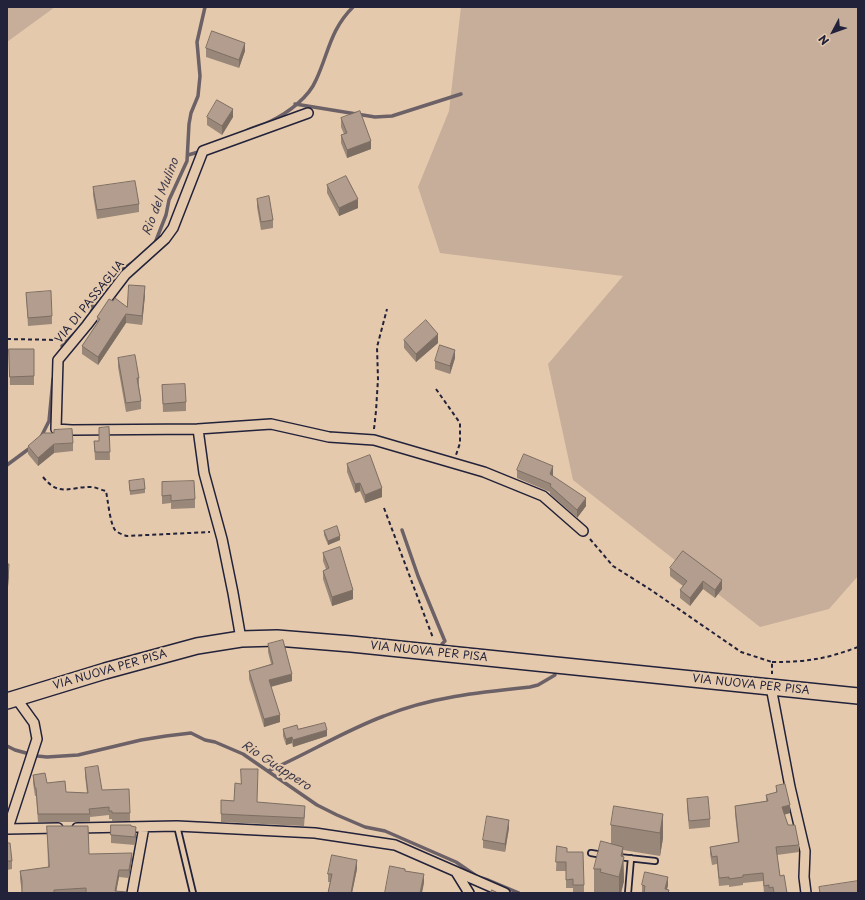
<!DOCTYPE html>
<html>
<head>
<meta charset="utf-8">
<style>
	body { margin:0 }
	#map { position:relative; width:865px; height:900px; overflow:hidden; background:#e5c9ac; font-family:"Playpen Sans",sans-serif }
	canvas { display:block }
	.frame { position:absolute; inset:0; border:8px solid #22223b; pointer-events:none }
	.north { position:absolute; left:813px; top:12px; width:40px; height:40px; -webkit-text-stroke:3px #e5c9ac; paint-order:stroke; rotate:229deg; font-size:11px; font-weight:700; line-height:16px; text-align:center; color:#22223b }
	.north::after { content:''; display:block; margin:auto; width:14px; height:18px; background:#22223b; clip-path:polygon(50% 0,100% 100%,50% 72%,0 100%) }
</style>
</head>
<body>
<div id="map">
<canvas width="865" height="900"></canvas>
<div class="frame"></div>
<div class="north">N</div>
</div>
<script>
const ctx = document.querySelector('canvas').getContext('2d');
ctx.lineJoin = 'round';
function fill(path, color) {
  ctx.fillStyle = color;
  ctx.fill(path, 'evenodd');
}
function stroke(path, color, width, dash) {
  ctx.strokeStyle = color;
  ctx.lineWidth = width;
  ctx.lineCap = dash ? 'butt' : 'round';
  ctx.setLineDash(dash || []);
  ctx.stroke(path);
}
function write(font, color, halo, rows, align = 'center') {
  ctx.font = font + ' "Playpen Sans",sans-serif';
  ctx.lineWidth = 4;
  ctx.setLineDash([]);
  ctx.textBaseline = 'middle';
  ctx.strokeStyle = halo;
  ctx.fillStyle = color;
  for (const [text, x, y, turn = 0] of rows) {
    ctx.save();
    ctx.translate(x, y);
    ctx.rotate((+turn || 0) * Math.PI / 180);
    ctx.textAlign = isNaN(turn) ? turn : align;
    if (halo) ctx.strokeText(text, 0, 0);
    ctx.fillText(text, 0, 0);
    ctx.restore();
  }
}
const green = new Path2D(`
	M7 7H55L7 42Z
	M461 7H858V576L829 609 760 627 573 480 548 364 623 276 440 253 418 187 449 111Z`);
const stream = new Path2D(`
	M295 104 375 117 392 116 461 94
	M246 131C254 127 263 125 271 121 288 113 309 97 316 80 329 52 330 30 353 7
	M188 155 202 151
	M155 243 166 215 169 200 187 161 189 124 191 113 198 96 200 76 197 42 205 7
	M91 314C92 310 92 307 93 304 99 285 117 273 132 263
	M62 346 77 331
	M41 437 49 421 53 379
	M7 465 30 448
	M402 530 418 576 444 639 445 641 442 644
	M7 746 15 750 37 756 47 757 78 755 141 740 166 736 191 733 205 740 215 742 243 754 317 805 337 815 365 827 385 831 456 862 478 877 488 880 519 893
	M268 771C307 754 344 731 384 716 430 697 481 692 530 687L538 685 555 675`);
const path = new Path2D(`
	M7 339 59 340V342
	M436 389 460 423V443L456 455
	M374 429 376 411 378 379 377 347 387 309
	M43 477C60 498 70 486 93 487 97 488 102 490 106 491 108 501 110 523 115 530 118 533 123 535 127 536L210 532
	M384 508 433 638
	M590 539 613 566 651 590 741 652 772 662V674
	M772 662C807 662 826 659 858 647`);
const lane = new Path2D(`
	M177 826 193 893
	M591 853 603 855
	M619 857 655 861
	M628 893 631 858`);
const street = new Path2D(`
	M308 113 203 151 173 228 165 239 125 275 87 325 58 360 56 429 72 430 198 429 271 424 329 437 374 440 484 472 543 496 583 531
	M198 429 204 473 222 539 233 593 241 639
	M771 687 790 787 805 851 804 877 806 893
	M8 828 37 739 34 723 16 698
	M77 828 177 826 217 828 315 833 395 845 505 893
	M7 829 58 828
	M456 872 469 893
	M132 893 144 827`);
const primary = new Path2D(`
	M7 701 105 671 197 646 241 639 277 638 351 644 858 696`);
const wall = new Path2D(`
	M206 48 245 51 239 68 206 57Z
	M207 117H233L222 135 207 125Z
	M341 118 371 149 347 158 341 143V135L344 134 341 127Z
	M327 185 358 208 339 216 327 193Z
	M93 187 139 204V212L97 219 93 195Z
	M257 199 273 220V228L261 230 257 207Z
	M26 293 52 316V324L28 326Z
	M145 295 142 325 126 323 98 365 82 354V346L97 325V317L113 301 127 307Z
	M404 340 438 343 416 362 404 348Z
	M9 349H34V385H10Z
	M118 358 139 378V386L141 401V409L126 412 118 367Z
	M455 358 450 374 435 369V361Z
	M162 385 186 402V411L163 412Z
	M109 427 110 460H95L94 441H99Z
	M73 443V451L54 453 38 466 28 454V446Z
	M347 464 382 497 365 503 360 491 355 493 347 472Z
	M517 470 553 475V476L586 506 577 518 550 494V492L517 478Z
	M129 481 145 489V493L130 495Z
	M162 482 195 499V508L171 509V503L162 504Z
	M324 531 340 540 328 545 324 535Z
	M323 553 353 599 332 606 323 579V571L326 569 323 561Z
	M7 564 9 573 8 587H7Z
	M670 568 722 589 715 598 703 589 690 606 680 598V590L683 586 670 576Z
	M268 644 292 681 271 687 280 722 264 727 249 679V671L271 664 268 652Z
	M283 729H298L327 736 293 747 292 743 286 745 283 736Z
	M85 768 102 790 130 813V821H112V819H109V815L90 817V822H38L36 796H35L33 783V775L47 783 66 792 87 793 85 776Z
	M776 786 790 813 784 815 788 825 799 845V852L777 855 780 876 787 893H764L763 881 743 883V885L729 887V885L719 886 717 864 712 865 710 854V847L738 842 735 814V806L766 801V795L776 793Z
	M687 799 710 819V827L689 829 687 807Z
	M221 800 257 802 305 814 304 826 221 822Z
	M663 814V838L660 856 623 850 624 881 621 893H594V869L611 844V825Z
	M47 826 89 854 132 860 129 878 119 877 116 891 127 893H22L20 879V871L48 867Z
	M131 826 136 835 135 845 111 843V835Z
	M509 828 505 852 483 848V840Z
	M7 843 12 861V869L7 870Z
	M557 846 584 885V893H573V888H566V871H556Z
	M357 869 352 893H328L330 882H328V874Z
	M642 885H668L667 889 669 893H642Z`);
const shadedWall = new Path2D(`
	M245 43V51L239 68V60Z
	M233 109V117L222 135V126Z
	M371 141V149L347 158V150Z
	M358 199V208L339 216V208Z
	M145 286V295L142 325V316Z
	M126 314V323L98 365V357Z
	M438 334V343L416 362V354Z
	M455 350V358L450 374V366Z
	M54 444V453L38 466V458Z
	M553 466V475L550 482V474Z
	M360 483V491L355 493V484Z
	M382 488V497L365 503V495Z
	M586 498V506L577 518V510Z
	M340 536V540L328 545V541Z
	M9 564V573L8 587V579Z
	M722 580V589L715 598V590Z
	M703 581V589L690 606V598Z
	M353 590V599L332 606V597Z
	M292 674V681L269 687V680Z
	M280 715V722L264 727V719Z
	M327 730V736L293 747V740Z
	M292 737V743L286 745V739Z
	M790 805V813L782 815V807Z
	M663 814V838L660 856V833Z
	M509 820V828L505 852V844Z
	M136 827V835L135 845V837Z
	M623 847 624 881 621 893H619V877L621 856Z
	M132 853V860L129 878V870Z
	M357 860V869L352 893H351Z
	M119 870V877L116 893H115Z
	M424 874V883L422 893H420Z
	M668 877V885L666 893 665 889Z`);
const building = new Path2D(`
	M212 31 245 43 239 60 206 48Z
	M217 100 233 109 222 126 207 117Z
	M360 111 371 141 347 150 341 135 347 133 341 118Z
	M346 176 358 199 339 208 327 185Z
	M135 181 139 204 97 210 93 187Z
	M269 196 273 220 261 222 257 199Z
	M129 285 145 286 142 316 126 314 98 357 82 346 100 319 97 317 109 299 113 301 115 298 127 307Z
	M51 291 52 316 28 318 26 293Z
	M426 320 438 334 416 354 404 340Z
	M440 345 455 350 450 366 435 361Z
	M9 349H34V376L10 377Z
	M135 355 139 378H137L141 401 126 403 118 358Z
	M185 384 186 402 163 404 162 385Z
	M109 427 110 452H95L94 441H99V428Z
	M72 429 73 443 54 444 38 458 28 446 43 433H54V430Z
	M524 454 553 466 550 474 586 498 577 510 550 486 551 484 517 470Z
	M370 455 382 488 365 495 360 483 355 484 347 464Z
	M144 479 145 489 130 491 129 481Z
	M194 481 195 499 171 501V495L162 496V482Z
	M337 526 340 536 328 541 324 531Z
	M340 547 353 590 332 597 323 571 329 568 323 553Z
	M683 551 722 580 715 590 703 581 690 598 680 590 687 581 670 568Z
	M7 564H9L8 579H7Z
	M283 640 292 674 269 680 280 715 264 719 249 671 273 664 268 644Z
	M325 723 327 730 293 740 292 737 286 739 283 729 297 725 298 729Z
	M98 766 102 790 129 789 130 813H112V811H109V807L89 809 90 814H38L36 788H35L33 775 45 773 47 783 65 781 66 792 88 793 85 768Z
	M241 769H258L257 802 305 806 304 818 221 814V800L234 801 235 783 241 784Z
	M785 784 790 805 782 807 788 825H795L799 845 776 847 780 876 784 875 787 893H774L773 887 769 888V885L764 886 763 873 743 875V877L729 879V877L719 878 717 856 712 857 710 847 739 842 735 806 768 801 766 795 777 792 776 786Z
	M708 797 710 819 689 821 687 799Z
	M614 806 663 814 660 833 611 825Z
	M487 816 509 820 505 844 483 840Z
	M111 825H131V826L136 827 135 837 111 835Z
	M47 826H88L89 854 132 853 129 870H119L115 891 127 892V893H86V888L54 890V893H22V881L20 871 49 867Z
	M601 841 623 847 621 856 624 857 619 877 600 872 601 869H594Z
	M7 843H10L12 861H7Z
	M557 846 567 848V852H583L584 885H573V879L566 880V862H556Z
	M332 855 357 860 351 893H328L332 874H328Z
	M390 866 405 869V871L424 874 420 893H385Z
	M645 872 668 877 665 889 669 890 668 893H644L645 886 642 885Z
	M858 881V893H820L819 887Z
	M492 890 498 893H491Z`);
const streetNames = [
	["VIA DI PASSAGLIA",90,302,-51],
	["VIA NUOVA PER PISA",429,652,6],
	["VIA NUOVA PER PISA",110,670,-16],
	["VIA NUOVA PER PISA",751,685,6]
];
const waterNames = [
	["Rio del Mulino",161,197,-69],
	["Rio Guappero",276,766,33]
];
fill(green, '#c6ae9a');
stroke(stream, '#6c6166', 3.5);
stroke(lane, '#22223b', 8);
stroke(street, '#22223b', 12);
stroke(primary, '#22223b', 18);
stroke(path, '#22223b', 2, [4, 3]);
stroke(lane, '#e5c9ac', 4.5);
stroke(street, '#e5c9ac', 9);
stroke(primary, '#e5c9ac', 15);
fill(wall, '#99877a');
fill(shadedWall, '#7d6e63');
fill(building, '#b29d8e');
stroke(building, '#7d6e63', 1);
write('11px', '#22223b', '#e5c9ac', streetNames);
write('italic 12px', '#413c4d', '#e5c9ac', waterNames);
</script>
</body>
</html>
